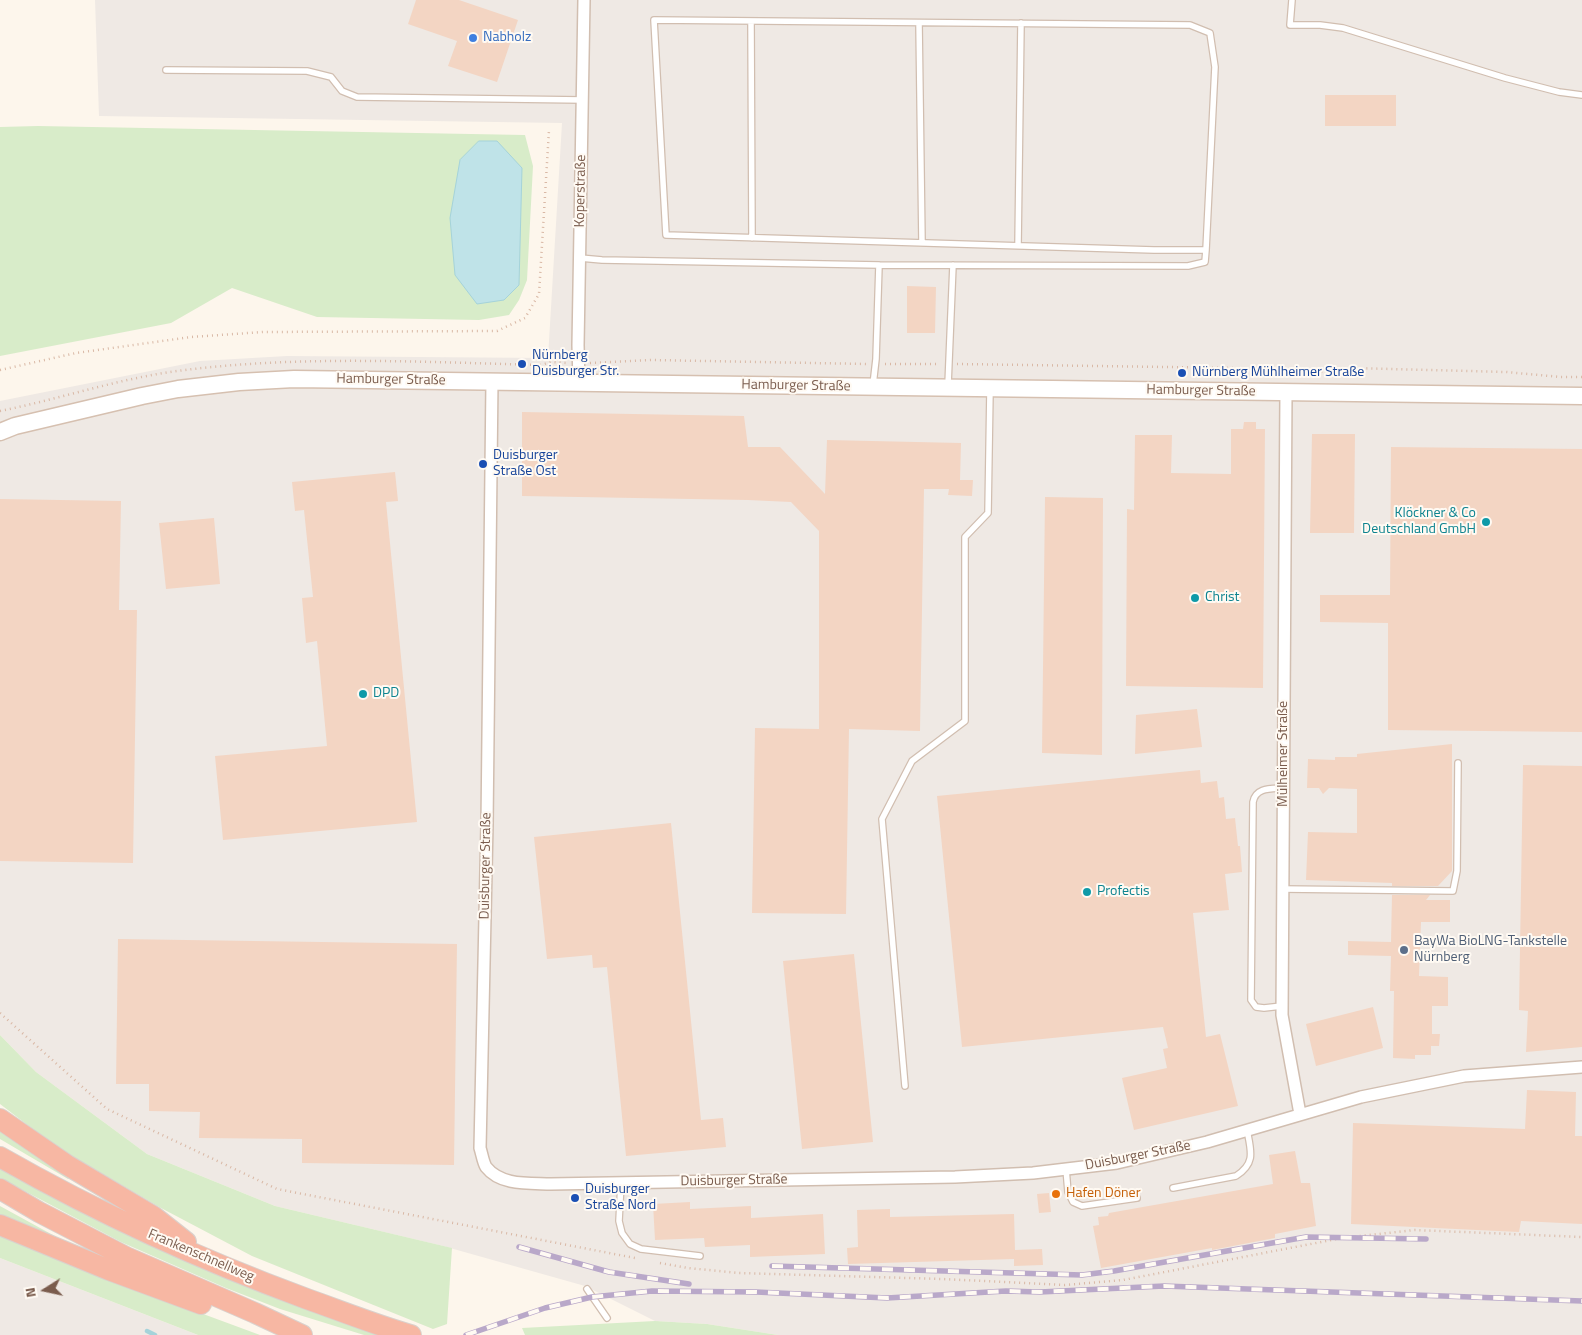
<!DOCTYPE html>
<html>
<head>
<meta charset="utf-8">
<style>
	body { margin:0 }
	#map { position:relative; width:1582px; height:1335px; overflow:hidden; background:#fdf6ec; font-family:"Titillium Web",sans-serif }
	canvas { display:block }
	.north { position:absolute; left:20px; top:1265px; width:50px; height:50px; -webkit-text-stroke:4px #fffaf3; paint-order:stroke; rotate:260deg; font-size:14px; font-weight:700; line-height:20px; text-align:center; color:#7a5c4d }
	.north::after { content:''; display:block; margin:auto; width:18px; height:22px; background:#7a5c4d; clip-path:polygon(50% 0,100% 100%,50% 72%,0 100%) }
</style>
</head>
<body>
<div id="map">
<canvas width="1582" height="1335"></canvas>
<div class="north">N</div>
</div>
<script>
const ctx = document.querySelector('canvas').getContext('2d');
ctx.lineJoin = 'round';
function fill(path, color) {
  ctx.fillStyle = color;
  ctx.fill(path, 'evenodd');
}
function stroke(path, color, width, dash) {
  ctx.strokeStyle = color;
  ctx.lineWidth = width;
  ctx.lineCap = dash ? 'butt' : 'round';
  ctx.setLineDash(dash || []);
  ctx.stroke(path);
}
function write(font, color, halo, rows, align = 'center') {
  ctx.font = font + ' "Titillium Web",sans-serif';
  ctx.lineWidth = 4;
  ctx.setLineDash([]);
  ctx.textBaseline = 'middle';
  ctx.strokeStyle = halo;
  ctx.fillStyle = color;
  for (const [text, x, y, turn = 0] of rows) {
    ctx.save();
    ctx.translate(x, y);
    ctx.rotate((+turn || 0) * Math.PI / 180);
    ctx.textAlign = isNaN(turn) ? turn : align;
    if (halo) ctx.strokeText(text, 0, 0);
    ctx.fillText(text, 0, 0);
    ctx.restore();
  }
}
const industrial = new Path2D(`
	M95 0H1582V1335H778L707 1324 655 1321 585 1286 443 1246 275 1206 147 1154 36 1072 0 1035V401L200 361 287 356 548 358 562 123 99 116Z
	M0 1258 198 1335H0Z`);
const green = new Path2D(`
	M38 126 525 135 533 166 527 280 519 300 509 315 479 320 317 317 232 288 171 323 0 356V127Z
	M0 1035 36 1072 147 1154 275 1206 452 1248 447 1324 433 1329 252 1256 161 1208 55 1146 0 1104Z
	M0 1126 73 1176 68 1179 0 1139Z
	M0 1166 387 1335H364L280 1309 226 1288 121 1242 0 1178Z
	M0 1206 62 1240 60 1244 0 1219Z
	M0 1235 141 1291 260 1335H198L0 1258Z
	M655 1321 707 1324 778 1335H525L522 1328Z`);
const water = new Path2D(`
	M479 141H497L522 168 519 285 504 300 477 304 455 275 450 218 460 160Z`);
const stream = new Path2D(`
	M147 1331 155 1335`);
const building = new Path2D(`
	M416 0H459L518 20 497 82 448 66 457 41 408 24Z
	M1325 95H1396V126H1325Z
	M907 286 936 287 935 333H907Z
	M522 412 744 416 748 447H780L825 494 827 440 961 443 960 480H973L972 496 948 495 949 489H924L920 731 849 729 846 914 752 913 755 728 819 729V531L791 502 748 500 522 496Z
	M1244 422H1256V429H1265L1263 688 1126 686 1127 509 1134 510 1135 435H1172L1171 473 1231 474V429H1243Z
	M1312 434H1355L1354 533H1310Z
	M1391 447 1582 449V732L1388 730V623L1320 622V595H1390Z
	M395 472 398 501 386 502 417 822 223 840 215 756 327 746 317 641 306 643 302 598 313 597 304 510 295 511 292 482Z
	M1045 497 1103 498 1102 755 1042 753Z
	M0 499 121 501 119 610H137L133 863 0 861Z
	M214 518 220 584 166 589 159 523Z
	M1197 709 1202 747 1135 754 1136 715Z
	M1452 744V871L1438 886H1392V883L1306 880 1308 832 1357 833V789L1329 788 1323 794 1319 788H1307L1308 759 1335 760V757H1357V754Z
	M1523 765 1582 766V1047L1526 1052 1528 1011 1519 1010Z
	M1200 770 1201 783 1217 781 1219 798 1224 797 1226 819 1235 818 1238 846H1240L1242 872 1225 874 1229 910 1193 913 1206 1037 1220 1034 1238 1106 1134 1130 1122 1078 1167 1068 1163 1049 1168 1048 1163 1027 962 1047 937 796Z
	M671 823 701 1120 723 1118 726 1147 626 1156 607 967 593 968 592 955 547 959 534 837Z
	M1392 895H1430L1426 900H1450V922H1421L1419 976 1448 977V1006H1432V1034H1440L1439 1046H1431V1055H1415V1059L1393 1058 1394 991H1390L1391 956 1348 955V941L1391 942Z
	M118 939 457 944 454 1165 302 1163V1139L199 1138 200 1112 149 1111V1084H116Z
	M854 954 873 1142 802 1149 783 961Z
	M1373 1007 1383 1048 1316 1066 1306 1024Z
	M1527 1090 1576 1092 1575 1136H1582V1224L1521 1221 1519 1232 1351 1224 1353 1123 1525 1129Z
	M1295 1151 1301 1183H1310L1316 1226 1275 1234V1238L1212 1250V1248L1101 1268 1093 1226 1099 1225 1098 1217 1108 1216 1109 1213 1273 1184 1269 1155Z
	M1049 1193 1051 1212 1039 1213 1037 1194Z
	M690 1202V1209L751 1206V1218L823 1214 825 1254 750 1257V1245L705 1247 704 1238 655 1240 653 1204Z
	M890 1209V1217L1014 1214 1015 1250 1042 1249 1043 1265 1014 1266V1259L848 1264 847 1248 858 1247 857 1210Z`);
const path = new Path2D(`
	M590 363 651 360 867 364
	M885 364H939
	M957 364 1236 368 1256 372H1315L1353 368 1506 372 1561 377H1582
	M0 370 76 353 191 337 263 332 497 331 525 318 539 294 549 130
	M0 411C60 399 117 379 177 371 298 355 420 362 541 365L551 362 567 363
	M0 1013 107 1109 277 1189 635 1258
	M660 1263 688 1268 739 1273 942 1279 1065 1285 1123 1280 1342 1238 1415 1230 1582 1237`);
const lane = new Path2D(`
	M1292 0 1290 25H1320L1343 28 1505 78 1559 92 1582 95
	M751 21 752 238
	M919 23 922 243
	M166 70 307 71 331 77 342 91 357 97 583 100
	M1018 246 1021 23
	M580 258 602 260 879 265 1188 266 1205 262 1206 250 1215 67 1210 33 1190 25 654 20 666 235 1154 250H1206
	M873 385 876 359 879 265
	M948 385 953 265
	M1283 889 1453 891 1457 871 1458 763
	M1282 1006 1264 1008 1256 1007 1251 1000 1253 802C1256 787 1271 789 1284 788
	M905 1086 882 819 912 761 965 721V537L988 513 990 390
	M1066 1169 1068 1192 1073 1202 1082 1206 1137 1198
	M621 1183 619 1221 622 1233 630 1244 641 1249 700 1256
	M1173 1188 1236 1176C1256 1163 1251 1151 1247 1130
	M587 1289 607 1318`);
const street = new Path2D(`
	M492 381 487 824 480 1148C482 1154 483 1162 486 1167 501 1186 529 1183 551 1184L955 1177 1033 1173 1117 1163 1207 1142 1361 1097 1464 1076 1582 1067
	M579 383 578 345 584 0
	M1286 392 1282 1015 1300 1114`);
const secondary = new Path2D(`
	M0 432 15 426 142 396 178 389 239 382 294 379 1582 396`);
const highway = new Path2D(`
	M0 1119 67 1165 153 1216 186 1242
	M0 1157C98 1213 201 1260 307 1299 341 1311 376 1325 411 1335
	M0 1189 39 1212 126 1257 255 1313 302 1335
	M0 1225 109 1270 201 1304`);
const rail = new Path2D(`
	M519 1247 609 1272 689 1284
	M772 1266 1082 1275 1114 1271 1306 1237 1426 1239
	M466 1335 545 1308 592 1297 652 1291 756 1292 887 1298 1006 1291 1040 1292 1164 1286 1582 1301`);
const markers = [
	[473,38,5,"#3f7fe0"],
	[522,364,5,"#1a4fb4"],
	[1182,373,5,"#1a4fb4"],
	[483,464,5,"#1a4fb4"],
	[1486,522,5,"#0f9aa8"],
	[1195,598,5,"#0f9aa8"],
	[363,694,5,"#0f9aa8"],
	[1087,892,5,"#0f9aa8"],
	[1404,950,5,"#5c6f8a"],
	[1056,1194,5,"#e8710a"],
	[575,1198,5,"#1a4fb4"]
];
const shopNames = [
	["Nabholz",483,38]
];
const streetNames = [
	["Koperstraße",581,191,-89],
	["Hamburger Straße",391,380,1],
	["Hamburger Straße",796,386,1],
	["Hamburger Straße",1201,391,1],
	["Mülheimer Straße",1284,754,-90],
	["Duisburger Straße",486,866,-89],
	["Duisburger Straße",1138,1156,-11],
	["Duisburger Straße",734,1181,-1],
	["Frankenschnellweg",201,1256,23]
];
const transitNames = [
	["Nürnberg",532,356],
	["Duisburger Str.",532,372],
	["Nürnberg Mühlheimer Straße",1192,373],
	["Duisburger",493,456],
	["Straße Ost",493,472],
	["Duisburger",585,1190],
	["Straße Nord",585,1206]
];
const cultureNames = [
	["Klöckner & Co",1476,514,"right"],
	["Deutschland GmbH",1476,530,"right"],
	["Christ",1205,598],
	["DPD",373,694],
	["Profectis",1097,892]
];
const serviceNames = [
	["BayWa BioLNG-Tankstelle",1414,942],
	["Nürnberg",1414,958]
];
const foodNames = [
	["Hafen Döner",1066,1194]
];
fill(industrial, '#efe9e4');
fill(green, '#d8ecc9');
fill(water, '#bfe3e8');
stroke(water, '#a5d3da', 1);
stroke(stream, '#a5d3da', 4.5);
fill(building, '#f3d5c3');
stroke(lane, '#d1beb0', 8);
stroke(street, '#d1beb0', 14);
stroke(secondary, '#d6c0b0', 19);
stroke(highway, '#dad1cd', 22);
stroke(path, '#d9b8a5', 2.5, [1, 4]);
stroke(lane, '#fff', 5.5);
stroke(street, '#fff', 11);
stroke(secondary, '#fff', 16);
stroke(highway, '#f7b7a3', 20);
stroke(rail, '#b9a8c9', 5.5);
stroke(rail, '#fffaf3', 4, [11]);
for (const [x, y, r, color] of markers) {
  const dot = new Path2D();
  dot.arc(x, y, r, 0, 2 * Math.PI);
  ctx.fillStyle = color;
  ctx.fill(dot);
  stroke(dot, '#fffaf3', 2);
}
write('14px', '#366cbe', '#fffaf3', shopNames, 'left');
write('14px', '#7a5c4d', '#fffaf3', streetNames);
write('14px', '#164399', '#fffaf3', transitNames, 'left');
write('14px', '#0d838f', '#fffaf3', cultureNames, 'left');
write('14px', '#4e5e75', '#fffaf3', serviceNames, 'left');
write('14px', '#c56008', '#fffaf3', foodNames, 'left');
</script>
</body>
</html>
